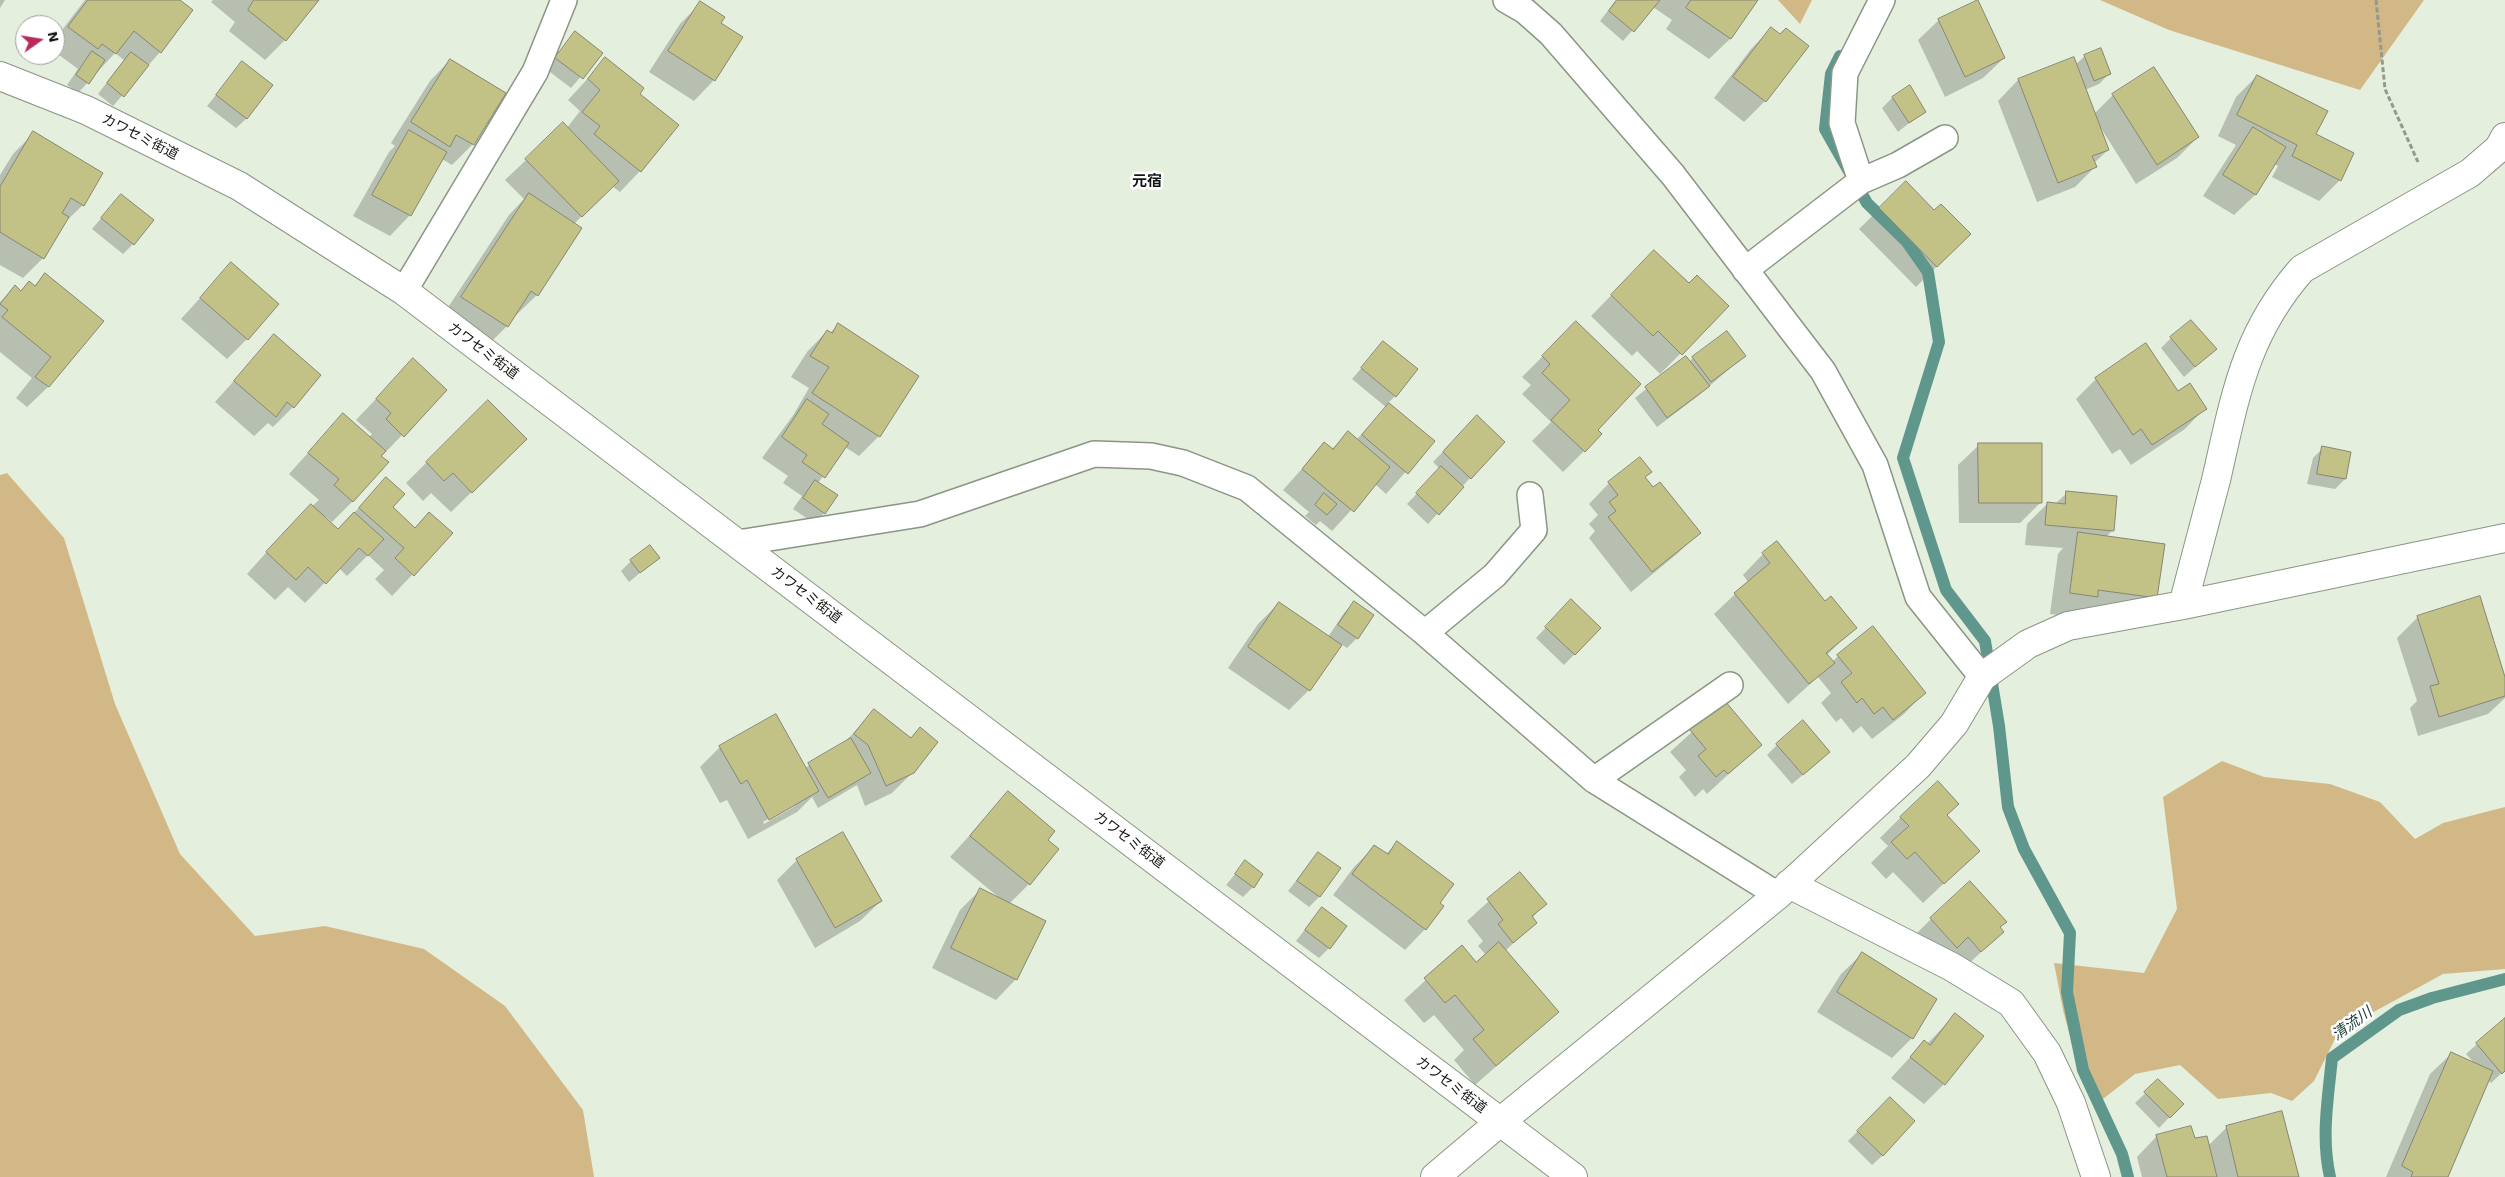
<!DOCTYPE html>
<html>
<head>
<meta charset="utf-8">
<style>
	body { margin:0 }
	#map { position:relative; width:2505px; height:1177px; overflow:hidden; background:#e4efdd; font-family:"Work Sans",sans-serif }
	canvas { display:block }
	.north { position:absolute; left:15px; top:15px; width:50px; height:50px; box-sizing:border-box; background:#fff; border:1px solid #a0a19f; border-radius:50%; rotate:77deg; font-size:14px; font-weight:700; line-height:20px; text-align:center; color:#11150f }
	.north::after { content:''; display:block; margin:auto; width:18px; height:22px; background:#ba2b57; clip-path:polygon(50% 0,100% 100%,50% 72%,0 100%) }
</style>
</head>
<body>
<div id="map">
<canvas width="2505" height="1177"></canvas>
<div class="north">N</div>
</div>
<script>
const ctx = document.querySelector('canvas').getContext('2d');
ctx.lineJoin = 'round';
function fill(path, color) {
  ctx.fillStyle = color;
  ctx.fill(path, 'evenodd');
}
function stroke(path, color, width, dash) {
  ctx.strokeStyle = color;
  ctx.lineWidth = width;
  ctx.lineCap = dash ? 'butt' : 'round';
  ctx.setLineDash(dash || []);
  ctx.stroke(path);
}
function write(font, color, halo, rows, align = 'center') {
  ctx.font = font + ' "Work Sans","Noto Sans JP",sans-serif';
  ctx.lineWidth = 5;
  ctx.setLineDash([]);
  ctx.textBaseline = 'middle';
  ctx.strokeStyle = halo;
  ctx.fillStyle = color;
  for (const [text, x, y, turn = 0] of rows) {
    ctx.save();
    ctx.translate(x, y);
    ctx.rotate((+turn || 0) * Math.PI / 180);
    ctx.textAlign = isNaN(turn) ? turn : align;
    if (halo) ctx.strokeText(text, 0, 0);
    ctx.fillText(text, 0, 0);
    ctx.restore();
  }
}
const green = new Path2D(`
	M1778 0H1812L1800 24Z
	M2100 0H2424L2360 90 2169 30Z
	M7 473 64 538 115 704 180 854 255 936 325 926 424 949 505 1006 583 1110 594 1177H0V475Z
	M2222 761 2264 777 2330 784 2380 802 2415 839 2443 823 2505 807V969L2443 974 2339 1031 2314 1081 2292 1101 2271 1093 2218 1099 2180 1065 2135 1074 2099 1102 2081 1079 2063 1010 2054 963 2144 973 2177 909 2163 797Z`);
const shadow = new Path2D(`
	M0 0H5L0 8Z
	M85 0H178L191 10 160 52 113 106 98 94 124 60 115 53 78 93 67 85 78 69 55 52V39Z
	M213 0H317L285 40 265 60 229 31 235 22 211 2Z
	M1616 0H1757L1730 39 1709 59 1666 29 1672 20 1653 7 1623 41 1600 21Z
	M701 3 719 24 714 80 694 101 649 72 680 24Z
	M1939 20 2004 58 1983 78 1945 97 1918 40Z
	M1771 29 1780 35 1807 46 1765 101 1744 122 1714 98 1751 49Z
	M575 33 601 53 571 88 546 69Z
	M2085 56 2109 74 2099 84 2085 90 2094 114 2113 95 2198 137 2177 158 2136 184 2101 128 2108 150 2094 163 2095 167 2075 187 2037 202 1998 101 2018 80 2073 59 2075 65Z
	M606 59 638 94 677 126 640 171 620 192 612 186 574 224 537 295 516 315 515 314 507 326 486 347 441 318 509 215 524 199 505 180 526 160 567 128 580 111 568 100Z
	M450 60 504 94 473 144 452 165 442 159 410 215 390 236 353 216 389 152 395 146 391 143 430 81Z
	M242 63 247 118 236 128 207 106Z
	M2257 76 2314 134 2340 180 2319 201 2272 177 2278 166 2274 164 2255 195 2234 215 2203 196 2236 145 2218 136 2236 97Z
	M1909 87 1924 111 1898 132 1882 108 1892 98Z
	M34 133 83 205 62 225 43 258 23 278 0 265V175L13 154Z
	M1906 183 1934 212 1969 234 1916 287 1859 229Z
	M121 195 133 244 123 254 92 229Z
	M231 264 247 339 227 359 181 319Z
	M1634 272 1689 285 1728 306 1660 374 1637 351 1632 356 1591 316Z
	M45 275 102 321 48 387 27 407 16 398 32 378 0 352V302L15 287 20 292 29 282 34 286Z
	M1576 323 1596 430 1601 434 1563 472 1532 441 1551 422 1522 394 1531 385 1522 377Z
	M838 325 879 436 859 456 845 447 818 483 824 513 814 523 793 509 802 496 783 483 788 476 762 458 794 414 809 388 791 377 807 352 827 331 830 333Z
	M274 336 293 407 273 427 268 423 254 436 215 402Z
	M2171 338 2215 349 2184 377 2161 348Z
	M1383 343 1395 396 1388 403 1433 441 1386 494 1375 484 1332 531 1320 521 1316 525 1305 516 1309 512 1283 490 1324 444 1332 449 1348 433 1356 440 1387 408 1352 379Z
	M1744 356 1698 396 1657 427 1635 398 1686 357 1689 362 1693 358Z
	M413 360 445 390 381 457 387 462 352 502 332 522 326 517 324 518 337 531 386 479 391 507 414 529 429 514 451 534 392 596 375 579 384 570 368 555 347 576 339 568 305 603 288 587 275 600 247 574 290 526 319 500 289 474 343 414 369 437 372 434 356 420Z
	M2096 379 2178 392 2205 408 2185 429 2131 465 2120 449 2112 454 2076 399Z
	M488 401 505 460 451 512 431 493 423 501 406 483Z
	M1467 427 1470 478 1428 524 1407 504 1440 469 1433 462Z
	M1979 445 2041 502 2020 523H1959L1958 465Z
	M2323 448 2345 479 2335 489 2307 484 2313 458Z
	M1644 478 1699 533 1678 553 1631 592 1589 538 1595 531 1589 524 1598 515 1589 504 1609 483Z
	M2067 493 2113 530 2106 537 2156 597 2076 617 2050 614 2058 554 2063 548 2025 545 2027 524 2048 503 2055 504Z
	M1763 554 1855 627 1827 655 1832 662 1838 656 1924 693 1904 714 1872 739 1861 726 1853 733 1841 718 1836 722 1821 703 1831 693 1818 677 1788 704 1714 614 1748 582 1743 575Z
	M658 558 629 582 621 571 631 561Z
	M1279 603 1328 637 1344 613 1354 603 1357 638 1347 648 1341 644 1309 690 1289 710 1228 668 1258 624Z
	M1561 611 1600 628 1564 665 1536 638Z
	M2418 617 2505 681V698L2488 714 2418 736 2410 708 2417 701 2397 638Z
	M1725 702 1760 745 1707 794 1703 789 1695 797 1679 777 1686 770 1670 752Z
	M874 711 910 739 920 729 913 772 892 793 865 806 857 785 818 808 812 797 797 812 748 839 727 800 720 803 700 767 720 747 805 768 843 744ZM795 803V806L764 824 763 822Z
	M1777 745 1818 762 1792 784 1767 755Z
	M1008 793 1047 840 1058 849 1029 884 1009 904 1016 979 996 1000 932 968 960 910 980 890 1002 900 950 857Z
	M1901 817 1978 851 1923 903 1893 872 1886 879 1871 863 1888 846 1880 838Z
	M1397 843 1438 903 1442 906 1425 929 1405 950 1333 895 1354 867 1375 846 1386 854Z
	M1318 853 1339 868 1319 897 1309 907 1288 891Z
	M797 860 881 901 860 921 815 948 777 880Z
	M1245 862 1253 887 1243 897 1226 885Z
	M1520 873 1545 904 1532 918 1536 922 1505 951 1558 1012 1475 1085 1454 1060 1464 1050 1434 1015 1424 1023 1404 1000 1462 947 1476 964 1486 955 1478 946 1483 941 1467 921Z
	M1322 908 1329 948 1319 958 1296 941Z
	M1931 919 1999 928 2002 932 1960 972 1911 939Z
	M1862 954 1912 1038 1892 1058 1817 1012 1841 974Z
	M1955 1015 1944 1084 1924 1104 1891 1078 1924 1042 1927 1044Z
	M2505 1019V1070L2491 1083 2488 1080 2447 1177H2386L2430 1074 2451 1054 2476 1065 2466 1054Z
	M2158 1081 2182 1104 2159 1128 2135 1103Z
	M1890 1098 1883 1155 1872 1165 1848 1141Z
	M2227 1127 2297 1177H2142L2137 1157 2157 1136 2194 1140 2208 1146Z`);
const stream = new Path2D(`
	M1840 56 1831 74 1825 129 1867 203 1907 242 1928 272 1939 342 1903 458 1946 590 1985 641 1999 726 2008 807 2024 849 2070 933 2067 992 2083 1070 2122 1154 2128 1177
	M2330 1177C2321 1138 2328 1098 2332 1058L2399 1010 2432 998 2505 979`);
const building = new Path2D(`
	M88 0H180L193 10 161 53 134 31 116 54 102 44 98 49 68 27Z
	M254 0H319L286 41 248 10Z
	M1617 0H1660L1634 32 1609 11Z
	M1691 0H1758L1731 39 1686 8Z
	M1978 0 2005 58 1965 77 1938 19Z
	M700 1 725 17 721 23 743 37 715 81 668 51Z
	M1771 27 1780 34 1786 28 1809 46 1766 102 1733 77Z
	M575 31 603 53 583 79 555 58Z
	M2101 48 2111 74 2094 81 2084 55Z
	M92 51 105 60 89 84 76 75Z
	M131 52 149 65 124 97 107 83Z
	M605 57 644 88 640 94 679 125 641 172 594 134 600 126 582 112 600 90 588 79Z
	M2074 57 2109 150 2092 156 2097 167 2058 183 2018 79Z
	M450 59 506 93 474 145 456 135 450 147 411 122Z
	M242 61 273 85 247 119 216 95Z
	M2154 67 2199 137 2157 165 2112 94Z
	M2257 75 2328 111 2316 134 2354 153 2341 181 2292 156 2297 145 2237 115Z
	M1910 85 1926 112 1909 123 1892 97Z
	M563 122 619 181 582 217 525 159Z
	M2253 127 2286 147 2256 195 2223 175Z
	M409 130 447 152 411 216 372 195Z
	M33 131 103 173 84 206 71 198 62 213 69 217 44 259 0 232V187Z
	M1906 181 1934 210 1941 204 1971 234 1937 267 1879 208Z
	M529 193 582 228 538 296 531 291 508 327 461 297Z
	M121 194 154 220 134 245 101 218Z
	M1654 250 1689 283 1697 275 1729 306 1682 355 1658 331 1653 336 1611 295Z
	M231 262 279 304 248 340 200 298Z
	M45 273 104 321 49 387 35 377 51 357 2 317 8 310 0 304 15 285 21 291 29 281 35 286Z
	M2191 320 2217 349 2195 367 2170 337Z
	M1576 321 1641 384 1598 430 1602 434 1585 452 1551 420 1570 400 1542 373 1550 364 1542 356Z
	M838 323 919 376 880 437 812 393 829 367 810 356 827 330 832 333Z
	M1727 331 1746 356 1711 382 1692 357Z
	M274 334 321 375 294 408 287 402 276 417 234 381Z
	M1383 341 1418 369 1396 397 1361 368Z
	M2146 343 2178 391 2190 383 2207 409 2152 445 2141 429 2133 435 2095 378Z
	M1686 356 1710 386 1667 418 1645 387Z
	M413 358 447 390 404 437 386 419 391 413 376 399Z
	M807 399 829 414 822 424 849 443 825 478 802 462 807 455 782 437Z
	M488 400 527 439 472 493 453 473 444 481 426 462Z
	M1389 403 1435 441 1408 474 1362 435Z
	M343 413 386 451 381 456 389 462 353 502 334 485 339 479 308 453Z
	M1477 415 1505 442 1471 479 1443 452Z
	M1348 431 1390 467 1354 512 1302 469 1324 442 1333 449Z
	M1978 443H2042V503H1979Z
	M2322 446 2351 452 2346 479 2317 474Z
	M1640 457 1652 472 1645 477 1653 487 1660 482 1701 533 1652 572 1608 517 1616 511 1609 502 1618 495 1608 482Z
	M1441 466 1464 487 1439 515 1416 493Z
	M386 477 405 494 393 507 415 528 429 512 453 533 414 576 395 558 404 548 359 508Z
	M815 480 838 495 825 514 803 498Z
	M2066 491 2117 496 2114 531 2045 525 2047 502 2065 504Z
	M1324 493 1337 504 1327 515 1315 505Z
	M311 504 338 529 354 512 384 539 368 556 359 548 326 584 308 567 296 580 266 552Z
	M2078 532 2165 544 2157 598 2098 590V597L2070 593Z
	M1777 541 1825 601 1831 596 1857 628 1826 653 1835 663 1809 684 1734 593 1770 563 1762 553Z
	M650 545 660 558 640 573 630 560Z
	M2480 596 2505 677V696L2439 717 2430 686 2439 684 2417 616Z
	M1571 599 1601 628 1575 655 1545 627Z
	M1354 601 1374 615 1358 639 1338 625Z
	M1279 602 1342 645 1310 691 1248 647Z
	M1873 626 1926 693 1893 720 1883 707 1874 714 1862 698 1857 703 1841 682 1852 673 1837 655Z
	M1725 701 1762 745 1728 774 1724 770 1716 777 1698 756 1706 749 1690 730Z
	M874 709 911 738 920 727 938 742 914 773 886 786 868 745 854 734Z
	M776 714 819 791 769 820 747 780 741 784 719 746Z
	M1803 720 1830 752 1803 775 1776 744Z
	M851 738 871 773 828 798 808 763Z
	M1938 781 1959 804 1947 815 1980 851 1944 884 1915 852 1907 859 1891 842 1909 826 1900 817Z
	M1008 791 1055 831 1048 840 1059 849 1030 885 970 836Z
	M843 832 882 901 835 928 796 859Z
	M1397 841 1454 884 1440 903 1444 906 1426 930 1352 874 1374 845 1388 854Z
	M1318 852 1341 868 1320 897 1297 881Z
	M1245 860 1263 874 1254 888 1235 874Z
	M1520 872 1547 904 1532 916 1537 923 1513 943 1498 924 1503 920 1487 899Z
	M1970 881 2007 922 2000 927 2004 932 1981 952 1968 937 1957 948 1930 918Z
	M980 888 1046 921 1017 980 951 948Z
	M1322 907 1347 926 1330 949 1305 930Z
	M1499 942 1559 1012 1496 1066 1473 1039 1484 1030 1455 995 1445 1003 1424 978 1462 945 1476 962Z
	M1862 952 1937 999 1913 1039 1837 992Z
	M1955 1013 1984 1036 1945 1085 1910 1057 1924 1040 1930 1045Z
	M2505 1018V1071L2502 1074 2476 1043Z
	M2451 1052 2493 1071 2448 1177H2411L2413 1172 2402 1166Z
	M2158 1079 2184 1104 2170 1118 2144 1092Z
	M1890 1097 1915 1121 1883 1156 1857 1131Z
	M2282 1111 2299 1177H2238L2226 1126Z
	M2191 1126 2195 1138 2207 1136 2217 1177H2167L2156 1135Z`);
const path = new Path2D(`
	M2376 0 2385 89 2418 162`);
const service = new Path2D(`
	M1506 0 1525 11 1551 34 1673 175 1823 371 1875 465 1918 597 1982 677
	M1861 181 1842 123 1845 73 1882 0
	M1745 270 1861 181 1898 165 1945 138
	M404 291 535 72 564 0
	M738 543 920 514 1094 454 1151 456 1183 463 1247 488 1425 633 1594 780 1778 895
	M1425 633 1495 575 1534 530 1530 495
	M1594 780 1730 685`);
const minor = new Path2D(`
	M0 76 86 110 239 186 404 291 1573 1177
	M2183 605C2194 564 2205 522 2216 480 2235 398 2244 335 2302 269L2470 173 2499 148 2505 137
	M1789 884 1952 967 2011 1003 2047 1053 2071 1103 2096 1177
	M1435 1177 1500 1122 1778 895 1918 766 1954 724 1982 677 2028 644 2068 626 2183 605 2505 538`);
const streetNames = [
	["カワセミ街道",140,137,27],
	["カワセミ街道",483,351,37],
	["カワセミ街道",806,595,37],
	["カワセミ街道",1129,840,37],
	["カワセミ街道",1451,1085,37]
];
const neighbourhoodNames = [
	["元宿",1147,182]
];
const waterNames = [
	["清流川",2352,1024,-36]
];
fill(green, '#d3b887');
fill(shadow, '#0003');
stroke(stream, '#5f978c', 12);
fill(building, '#c3c286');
stroke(building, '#868673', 1);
stroke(service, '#8b9584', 28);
stroke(minor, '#8b9584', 30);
stroke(path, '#929a8d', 3, [5, 2.5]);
stroke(service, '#fff', 25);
stroke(minor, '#fff', 28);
write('14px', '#11150f', '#fff', streetNames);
write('bold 15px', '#11150f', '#fff', neighbourhoodNames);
write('italic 15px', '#153a34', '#fff', waterNames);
</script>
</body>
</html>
